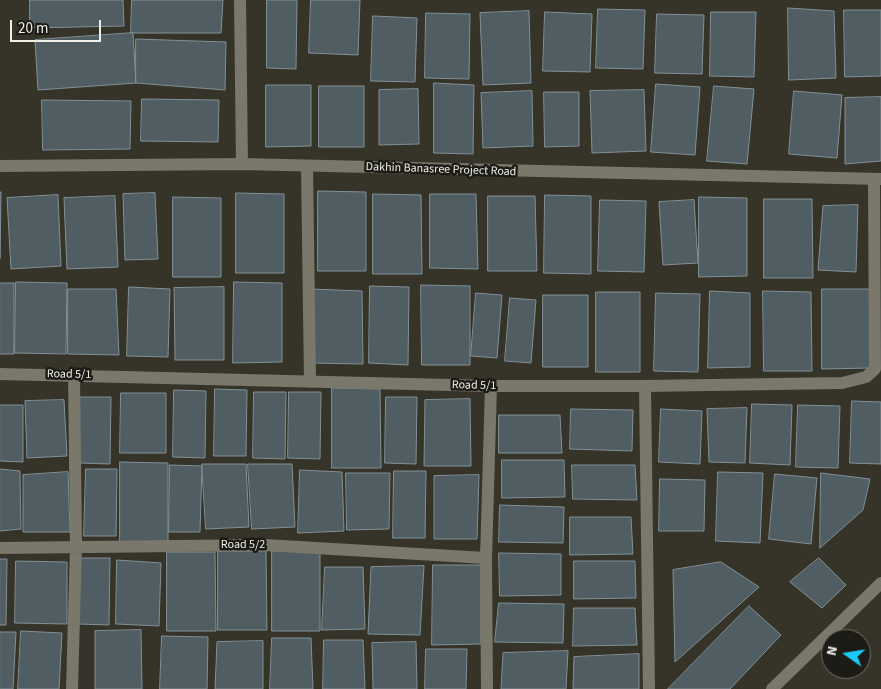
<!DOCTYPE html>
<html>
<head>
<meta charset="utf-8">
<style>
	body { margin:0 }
	#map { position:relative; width:881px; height:689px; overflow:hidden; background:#363328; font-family:"Source Sans 3",sans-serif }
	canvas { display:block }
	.north { position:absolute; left:821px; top:629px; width:50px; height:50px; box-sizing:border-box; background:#1c1b16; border:1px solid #706f6a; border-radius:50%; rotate:283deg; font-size:14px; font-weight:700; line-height:20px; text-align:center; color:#efeee7 }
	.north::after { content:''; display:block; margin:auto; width:18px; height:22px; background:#19cafc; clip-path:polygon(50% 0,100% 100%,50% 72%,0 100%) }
	.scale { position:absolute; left:10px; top:20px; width:91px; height:22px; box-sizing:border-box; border:2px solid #efeee7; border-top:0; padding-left:6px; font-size:15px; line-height:18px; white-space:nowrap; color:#efeee7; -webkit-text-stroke:4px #1c1b16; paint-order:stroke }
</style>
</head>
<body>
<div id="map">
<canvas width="881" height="689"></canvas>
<div class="north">N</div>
<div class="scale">20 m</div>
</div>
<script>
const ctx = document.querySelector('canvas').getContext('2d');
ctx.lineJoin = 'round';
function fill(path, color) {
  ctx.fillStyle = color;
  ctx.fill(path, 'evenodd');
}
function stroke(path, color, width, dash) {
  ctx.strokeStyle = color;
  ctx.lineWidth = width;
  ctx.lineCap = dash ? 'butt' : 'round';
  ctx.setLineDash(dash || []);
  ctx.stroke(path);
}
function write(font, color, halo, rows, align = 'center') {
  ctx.font = font + ' "Source Sans 3",sans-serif';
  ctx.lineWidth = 5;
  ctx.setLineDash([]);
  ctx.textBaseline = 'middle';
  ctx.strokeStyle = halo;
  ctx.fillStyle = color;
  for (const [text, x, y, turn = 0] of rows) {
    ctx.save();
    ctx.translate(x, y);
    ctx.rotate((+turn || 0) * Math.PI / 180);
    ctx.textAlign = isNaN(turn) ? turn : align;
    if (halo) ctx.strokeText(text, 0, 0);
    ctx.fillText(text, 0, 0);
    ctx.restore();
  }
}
const building = new Path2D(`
	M30 0H123L124 26 30 28Z
	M132 0H223L221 33H131Z
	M267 0H297L296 69 267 68Z
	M311 0H360L358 55 309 53Z
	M788 8 834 11 836 78 789 80Z
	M598 9 645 10 643 69 596 68Z
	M844 10H881V76L845 77Z
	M529 11 531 83 483 85 480 13Z
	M545 12 592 14 590 72 543 71Z
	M711 12H756L754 77 710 76Z
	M426 13 470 14 469 79 425 78Z
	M657 14 704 15 702 74 655 73Z
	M373 16 417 18 415 82 371 81Z
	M133 33 136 83 38 90 35 40Z
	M136 39 226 42 225 90 136 83Z
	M434 83 474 85 473 154 434 153Z
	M656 84 700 87 695 155 651 152Z
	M266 85H311V146L266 147Z
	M319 86H364V147H319Z
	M714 86 754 89 747 164 707 161Z
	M418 89 419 144 379 145V90Z
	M644 90 646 151 592 153 590 91Z
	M532 91 533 146 483 148 481 93Z
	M794 91 842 95 837 158 789 154Z
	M544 92H579V146L545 147Z
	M881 97V161L845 164V98Z
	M142 99 219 100 218 142 141 141Z
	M42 100 131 101 130 149 43 150Z
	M318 191 366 192V271H318Z
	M0 192H1L0 258Z
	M155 193 158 259 125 260 123 194Z
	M236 193 284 194V273H236Z
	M373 194 421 195 422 274H373Z
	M430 194H476L478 269 430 268Z
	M58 195 61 266 11 269 7 198Z
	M545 195 591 196V274L544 273Z
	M115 196 118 267 67 269 64 198Z
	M488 196H535L537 271H488Z
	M173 197 221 198V277H173Z
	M699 197 747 198V276L699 277Z
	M764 199H812L813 278H764Z
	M600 200 646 201 644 272 598 271Z
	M694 200 698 263 663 265 659 202Z
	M858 205 856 272 818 270 823 206Z
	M16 282 67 283 66 354 15 353Z
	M234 282 282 283V362L233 363Z
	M0 283H14V354H0Z
	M421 285 470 286V365H422Z
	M370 286 409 287 408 365 369 363Z
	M129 287 170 289 168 357 127 356Z
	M224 287V360H175L174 288Z
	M68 289H116L119 355 68 354Z
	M311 289 362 291 363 364 312 363Z
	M822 289H870V368L822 369Z
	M710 291 750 293V367L708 368Z
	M763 291 811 292 812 371H764Z
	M596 292H640V372H596Z
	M476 293 502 295 497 358 471 356Z
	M656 293 700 294 698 372 654 371Z
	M543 295H588V367H543Z
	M510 298 536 300 531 363 505 361Z
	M332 388 380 389 381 468H332Z
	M215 389 247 390 246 456H214Z
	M174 390 206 391 205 458 173 457Z
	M254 392H286L285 459 253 458Z
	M289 392H321L320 459 288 458Z
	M121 393H166V453H120Z
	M80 397H111L110 464 79 463Z
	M386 397H417L416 464 385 463Z
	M470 399 471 466H424L425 400Z
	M64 400 67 456 27 458 25 401Z
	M852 401 881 402V464L850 463Z
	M752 404 792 405 790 465 750 463Z
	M0 405H23V462L0 461Z
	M798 405 840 406 838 468 796 467Z
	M747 408 745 463 709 462 707 409Z
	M571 409 633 410 632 451 570 449Z
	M661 409 702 411 700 464 659 462Z
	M499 415H560L562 453H499Z
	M502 460H564L565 497 502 498Z
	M120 462 168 463V542H120Z
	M202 464H246L249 527 206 529Z
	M248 464H292L295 527 252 529Z
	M170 465 202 466 200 532H169Z
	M572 465H635L637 500 573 499Z
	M0 469 20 471 21 529 0 531Z
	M86 469H117L116 536H84Z
	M300 470 342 472 344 531 298 533Z
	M394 471H426L425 538H393Z
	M68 472 70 532H23V475Z
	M718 472 763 473 760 543 716 541Z
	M346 473H390L389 529 347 530Z
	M821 473 870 479 863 510 820 548Z
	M775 474 817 478 811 544 769 539Z
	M479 475 477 539H434V476Z
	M660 479 705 480 704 531H659Z
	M500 505 564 507 563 543 499 542Z
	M570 517H631L633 554 570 555Z
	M218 551H266L267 630H218Z
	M272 551 320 552V631H272Z
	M167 552H215L216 631H167Z
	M499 553 561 554V595L500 596Z
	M79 558H110L109 625 78 624Z
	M819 558 846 585 822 608 790 582Z
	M0 559H7L6 625H0Z
	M117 560 161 563 159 626 116 624Z
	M16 561 67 562V624L15 623Z
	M574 561H635L636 598 574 599Z
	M721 562 759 587 675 662 673 570Z
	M433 565H481V644L432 645Z
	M424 566 420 635 368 634 371 567Z
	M325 567H363L365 629 322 630Z
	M499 603 564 604 563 643 495 642Z
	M749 606 781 635 730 689H668Z
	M574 608H635L637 645 573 646Z
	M141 630 142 689H95V631Z
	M21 631 62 633 59 689H18Z
	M0 632H16L13 689H0Z
	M162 636 208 637 207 689H160Z
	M272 638H311L313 689H270Z
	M324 640H363L365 689H323Z
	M263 641V689H215L217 642Z
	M416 642 417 689H373L372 643Z
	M426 649H467L466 689H425Z
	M568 651 566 689H501L503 653Z
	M639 654V689H573L574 657Z`);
const street = new Path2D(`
	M240 0 242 164
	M307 166 310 382
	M0 374 491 386H645L649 689
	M645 386 842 383 866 377 875 369 874 179
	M0 548 265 545 486 558
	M72 689 76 546 74 374
	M487 689 486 558 491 386`);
const secondary = new Path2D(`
	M0 166 242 164 881 179
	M772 689 881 583`);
const streetNames = [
	["Dakhin Banasree Project Road",441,170,2],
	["Road 5/1",69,375,1],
	["Road 5/1",474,386,1],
	["Road 5/2",243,545]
];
fill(building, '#505e63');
stroke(building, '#829197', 1);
stroke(street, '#7a776b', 12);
stroke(secondary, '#7a776b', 12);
write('12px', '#efeee7', '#1c1b16', streetNames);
</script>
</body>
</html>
